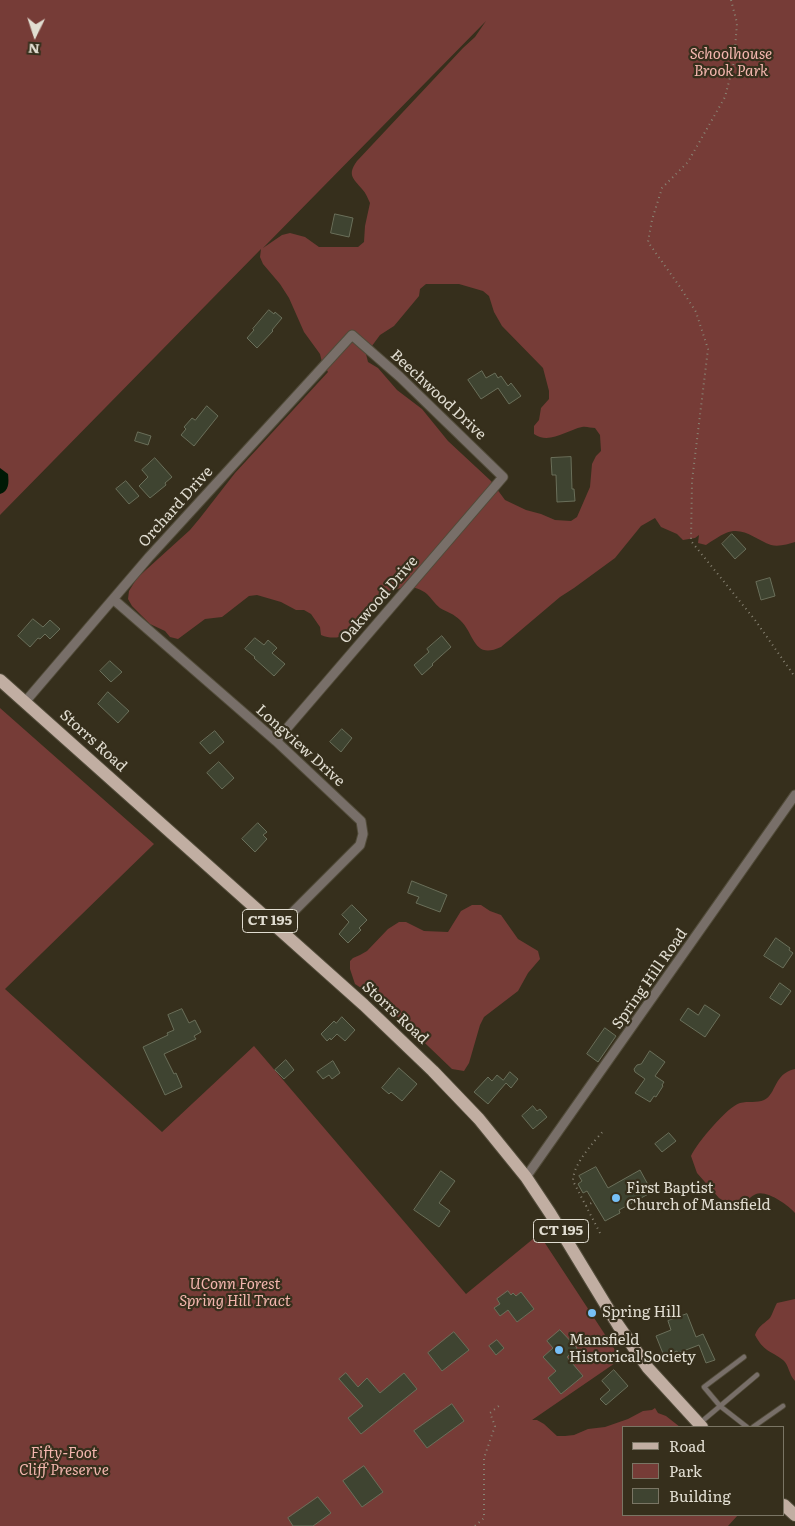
<!DOCTYPE html>
<html>
<head>
<meta charset="utf-8">
<style>
	body { margin:0 }
	#map { position:relative; width:795px; height:1526px; overflow:hidden; background:#362f1c; font-family:Literata,serif }
	canvas { display:block }
	.legend { position:absolute; left:622px; top:1426px; width:162px; height:90px; box-sizing:border-box; background:#362f1c; border:1px solid #7a7564; margin:0; padding:6px 9px; list-style:none; font-size:15px; color:#e1ddd1 }
	.legend li { display:flex; align-items:center; gap:10px; height:25px }
	.legend b { width:25px; border:1px solid #7a7564 }
	.north { position:absolute; left:10px; top:10px; width:50px; height:50px; -webkit-text-stroke:4px #362f1c; paint-order:stroke; rotate:184deg; font-size:14px; font-weight:700; line-height:20px; text-align:center; color:#e1ddd1 }
	.north::after { content:''; display:block; margin:auto; width:18px; height:22px; background:#e1ddd1; clip-path:polygon(50% 0,100% 100%,50% 72%,0 100%) }
</style>
</head>
<body>
<div id="map">
<canvas width="795" height="1526"></canvas>
<ul class="legend">
<li><b style="height:6px;background:#c1aea2"></b>Road</li>
<li><b style="height:14px;background:#763c37"></b>Park</li>
<li><b style="height:14px;background:#3f4431"></b>Building</li>
</ul>
<div class="north">N</div>
</div>
<script>
const ctx = document.querySelector('canvas').getContext('2d');
ctx.lineJoin = 'round';
function fill(path, color) {
  ctx.fillStyle = color;
  ctx.fill(path, 'evenodd');
}
function stroke(path, color, width, dash) {
  ctx.strokeStyle = color;
  ctx.lineWidth = width;
  ctx.lineCap = dash ? 'butt' : 'round';
  ctx.setLineDash(dash || []);
  ctx.stroke(path);
}
function write(font, color, halo, rows, align = 'center') {
  ctx.font = font + ' Literata,serif';
  ctx.lineWidth = 4.5;
  ctx.setLineDash([]);
  ctx.textBaseline = 'middle';
  ctx.strokeStyle = halo;
  ctx.fillStyle = color;
  for (const [text, x, y, turn = 0] of rows) {
    ctx.save();
    ctx.translate(x, y);
    ctx.rotate((+turn || 0) * Math.PI / 180);
    ctx.textAlign = isNaN(turn) ? turn : align;
    if (halo) ctx.strokeText(text, 0, 0);
    ctx.fillText(text, 0, 0);
    ctx.restore();
  }
}
const green = new Path2D(`
	M0 0H795V542C788 544 779 547 771 545 756 540 743 526 726 533 719 536 712 541 706 545L698 543 699 535 695 538 683 540 677 534 661 527 655 518 641 526 615 558 574 588 560 597 501 647C473 660 475 634 460 620 454 614 447 612 440 608 435 604 431 598 427 594 411 581 391 589 377 600 367 608 359 613 358 627 348 636 335 641 321 635L320 627 311 614 304 610H296L281 602 257 595 249 596 222 617 205 619 178 639 170 637 165 631 150 624 132 606 128 599 129 591 137 578 190 530 200 518 235 473 328 372 322 362 320 354 304 332 289 298 280 284 263 264 260 257 261 249 0 515ZM486 21 475 37 463 48 357 161C347 175 353 178 362 189 366 193 368 199 370 203L365 226 364 242 358 247H319L305 237 290 233 282 235 263 248ZM426 284H459L483 291 489 296 494 312 502 326 543 368 549 391V399L541 408 539 420 534 426V434C549 445 567 430 582 427 586 426 591 428 595 428L600 435 601 451 596 456 592 464 590 487 577 517 571 521 555 520 541 514 526 510 505 500 491 481 448 441 422 409 397 390 378 368 368 362 366 354 380 335 394 326 419 296 420 289Z
	M0 708 154 844 5 989 162 1132 254 1046 466 1294 539 1234 621 1359 532 1420H537L544 1424 557 1436H565L574 1435 588 1429 605 1427 628 1419 643 1411 652 1410 655 1408 658 1413 666 1416 680 1427H624V1515H738L728 1526H0Z
	M472 905H481L490 911 501 915 518 939 538 951 540 959 528 973 518 991 484 1017 480 1025 469 1063 464 1071 452 1069 381 1001 355 984 350 969V961L353 958 360 955 367 951 388 929 399 922H406L424 931 448 932 461 911Z
	M795 1069V1213C788 1205 767 1190 756 1194 751 1196 747 1201 743 1204L727 1203 719 1198 697 1173 691 1156C696 1144 728 1106 740 1103 748 1101 757 1103 764 1100 777 1094 773 1074 795 1069Z
	M795 1299V1381C789 1375 789 1365 783 1360 770 1350 764 1352 755 1335 758 1327 762 1325 769 1319 772 1316 774 1308 777 1303Z`);
const water = new Path2D(`
	M0 468 8 474C9 483 9 491 0 494Z`);
const building = new Path2D(`
	M335 214 353 218 349 237 331 233Z
	M269 310 274 314 275 312 282 318 272 330 273 331 257 348 247 338 254 330 253 329Z
	M482 371 486 378 495 373 498 378 501 376 508 386 511 383 521 396 509 404 498 388 481 399 468 380Z
	M207 406 218 416 194 446 181 435 186 429 184 427 192 418 195 420Z
	M138 432 151 436 148 445 135 441Z
	M571 457 572 489H574L575 501 557 502 556 475H552L551 458Z
	M155 458 172 477 165 483 166 485 150 498 139 486 148 477 142 470Z
	M126 481 139 496 129 504 116 489Z
	M732 534 746 549 735 559 722 544Z
	M770 578 775 596 761 600 756 582Z
	M33 619 43 627 50 620 60 629 50 639 45 634 40 639 38 638 30 647 18 636Z
	M442 636 451 647 432 664 433 665 422 675 414 665 429 652 427 649Z
	M255 638 264 645 268 640 277 648 272 653 285 664 274 676 254 658 255 657 245 649Z
	M110 661 122 672 111 682 100 671Z
	M108 692 129 711 118 723 98 704Z
	M342 729 352 738 341 752 330 742Z
	M215 731 224 742 210 754 200 743Z
	M219 762 234 778 222 789 207 773Z
	M258 823 267 832 263 835 267 839 255 852 242 839Z
	M412 881 447 895 440 912 416 903 419 897 408 893Z
	M352 905 367 920 359 928 361 930 348 943 339 934 349 922 342 915Z
	M776 938 790 948 789 950 793 953 783 968 764 956Z
	M780 983 791 991 781 1005 770 998Z
	M705 1005 720 1015 705 1037 680 1020 688 1008 698 1015Z
	M182 1009 189 1023 195 1020 201 1032 194 1036 196 1039 164 1054 174 1074 176 1073 182 1087 165 1095 143 1047 168 1035 167 1033 174 1030 168 1015Z
	M342 1017 355 1030 345 1041 337 1034 331 1040 330 1038 327 1041 321 1034 334 1021 336 1023Z
	M605 1028 616 1036 598 1062 587 1054Z
	M650 1051 665 1062 655 1076 664 1082 662 1085 663 1086 656 1097 654 1096 650 1102 635 1093 645 1079 635 1072 634 1069 637 1065 641 1064Z
	M286 1060 294 1070 284 1079 275 1070Z
	M333 1061 340 1073 332 1079 329 1075 323 1079 317 1072Z
	M399 1068 417 1084 402 1101 391 1092 389 1094 382 1088Z
	M510 1072 518 1079 511 1088 506 1083 488 1104 474 1092 488 1077 492 1081 497 1075 503 1080Z
	M533 1106 537 1111 540 1109 547 1117 533 1129 522 1116Z
	M669 1133 676 1141 662 1152 655 1144Z
	M596 1167 608 1188 640 1170 652 1192 619 1210 620 1213 605 1221 587 1191 583 1193 578 1184 582 1181 579 1176Z
	M441 1171 455 1181 439 1203 450 1211 439 1227 414 1210Z
	M508 1291 511 1295 513 1293 516 1296 521 1292 534 1309 517 1322 508 1310 500 1316 494 1308 500 1304 497 1299Z
	M687 1314 696 1337 703 1334 715 1360 706 1363 699 1345 678 1353 677 1351 664 1356 656 1336 671 1330 668 1321Z
	M560 1330 577 1348 567 1357 583 1376 561 1394 548 1378 556 1371 543 1357 553 1348 547 1341Z
	M454 1332 469 1350 442 1371 428 1353Z
	M497 1340 504 1348 496 1355 489 1346Z
	M614 1370 628 1386 606 1405 600 1399 610 1390 602 1381Z
	M346 1373 358 1387 367 1378 380 1393 404 1373 417 1389 361 1434 348 1418 363 1406 339 1379Z
	M452 1404 464 1421 427 1448 414 1431Z
	M364 1466 383 1492 362 1507 343 1481Z
	M318 1497 331 1513 313 1526H293L288 1518Z`);
const path = new Path2D(`
	M731 0 737 23 734 62 725 97 688 162 662 188 652 220 648 242 680 287 696 312 708 349 692 481 691 541 755 620 795 677
	M586 1206 593 1202
	M600 1233 573 1181C573 1164 593 1143 604 1130
	M475 1526 484 1518V1458L495 1426 490 1413 500 1405`);
const service = new Path2D(`
	M744 1357 704 1387 720 1406 747 1427
	M700 1423 757 1375
	M753 1427 783 1406`);
const minor = new Path2D(`
	M113 599 276 741 361 821 363 834 360 845 277 928
	M25 702 149 557 352 335 400 377 503 477 276 741
	M526 1177 795 795`);
const primary = new Path2D(`
	M0 680 364 1005 433 1071 479 1119 526 1177 550 1213 618 1325 648 1368 702 1427
	M784 1505 795 1515`);
const markers = [
	[616,1198,5,"#76c0f7"],
	[592,1313,5,"#76c0f7"],
	[559,1350,5,"#76c0f7"]
];
const shields = [
	[270,921,55],
	[561,1231,55]
];
const shieldNames = [
	["CT 195",270,921],
	["CT 195",561,1231]
];
const parkNames = [
	["Schoolhouse",731,55],
	["Brook Park",731,72],
	["UConn Forest",235,1285],
	["Spring Hill Tract",235,1302],
	["Fifty-Foot",64,1454],
	["Cliff Preserve",64,1471]
];
const streetNames = [
	["Beechwood Drive",438,395,43],
	["Orchard Drive",176,507,-48],
	["Oakwood Drive",379,600,-49],
	["Storrs Road",93,741,42],
	["Longview Drive",300,746,42],
	["Spring Hill Road",650,979,-55],
	["Storrs Road",395,1013,43]
];
const poiNames = [
	["First Baptist",626,1189],
	["Church of Mansfield",626,1206],
	["Spring Hill",602,1313],
	["Mansfield",569,1341],
	["Historical Society",569,1358]
];
fill(green, '#763c37');
fill(water, '#001905');
fill(building, '#3f4431');
stroke(building, '#6a6f5a', 1);
stroke(service, '#514b39', 6);
stroke(minor, '#514b39', 11);
stroke(primary, '#514b39', 14);
stroke(path, '#898474', 2, [1, 4]);
stroke(service, '#786f69', 4.5);
stroke(minor, '#786f69', 9);
stroke(primary, '#c1aea2', 12);
for (const [x, y, r, color] of markers) {
  const dot = new Path2D();
  dot.arc(x, y, r, 0, 2 * Math.PI);
  ctx.fillStyle = color;
  ctx.fill(dot);
  stroke(dot, '#362f1c', 2);
}
for (const [x, y, w] of shields) {
  const box = new Path2D();
  box.roundRect(x - w / 2, y - 11.5, w, 23, 4);
  ctx.fillStyle = '#362f1c';
  ctx.fill(box);
  stroke(box, '#e1ddd1', 1);
}
write('bold 14px', '#e1ddd1', null, shieldNames);
write('italic 15px', '#f3b6ae', '#362f1c', parkNames);
write('15px', '#e1ddd1', '#362f1c', streetNames);
write('15px', '#e1ddd1', '#362f1c', poiNames, 'left');
</script>
</body>
</html>
